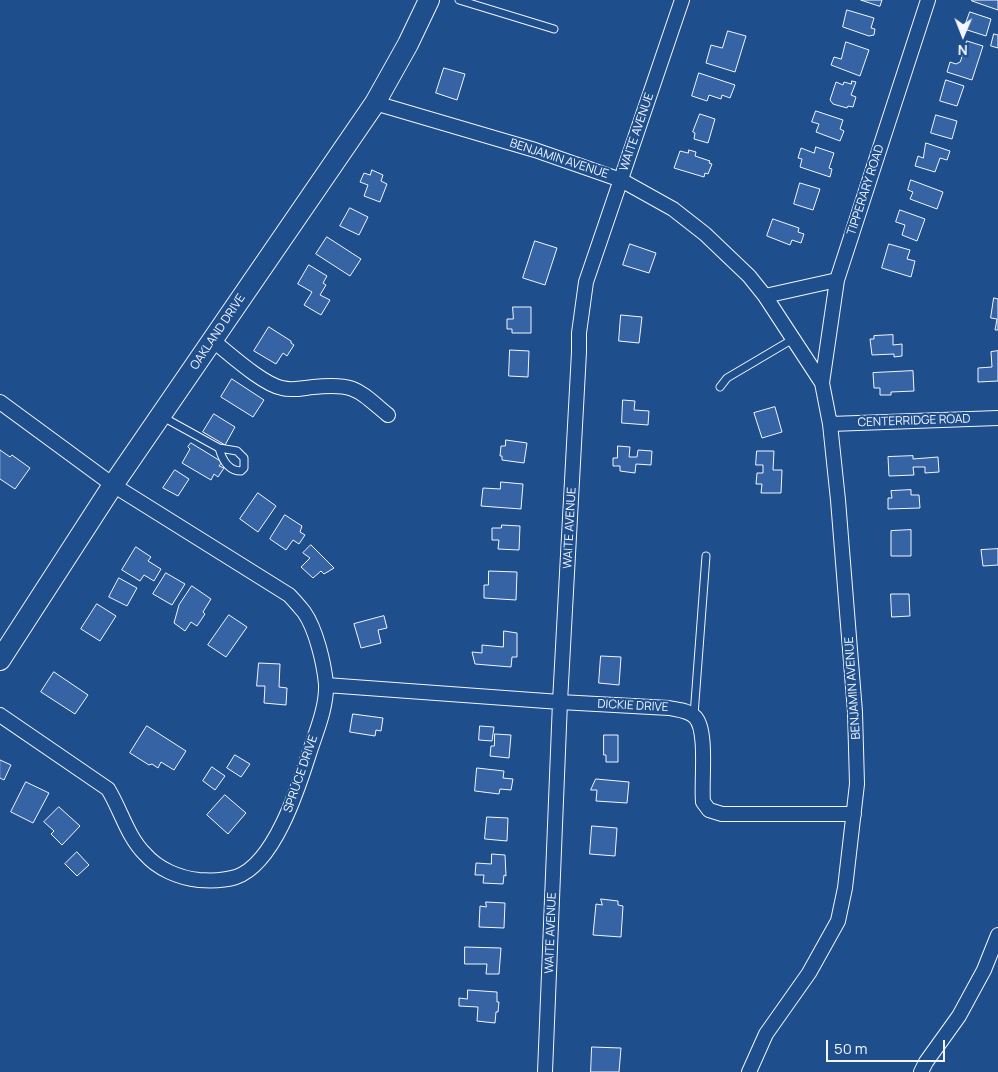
<!DOCTYPE html>
<html>
<head>
<meta charset="utf-8">
<style>
	body { margin:0 }
	#map { position:relative; width:998px; height:1072px; overflow:hidden; background:#1f4e8c; font-family:Manrope,sans-serif }
	canvas { display:block }
	.north { position:absolute; left:938px; top:10px; width:50px; height:50px; -webkit-text-stroke:4px #1f4e8c; paint-order:stroke; rotate:181deg; font-size:14px; font-weight:700; line-height:20px; text-align:center; color:#f2f6ff }
	.north::after { content:''; display:block; margin:auto; width:18px; height:22px; background:#f2f6ff; clip-path:polygon(50% 0,100% 100%,50% 72%,0 100%) }
	.scale { position:absolute; left:826px; top:1040px; width:119px; height:22px; box-sizing:border-box; border:2px solid #f2f6ff; border-top:0; padding-left:6px; font-size:15px; line-height:18px; white-space:nowrap; color:#f2f6ff; -webkit-text-stroke:4px #1f4e8c; paint-order:stroke }
</style>
</head>
<body>
<div id="map">
<canvas width="998" height="1072"></canvas>
<div class="north">N</div>
<div class="scale">50 m</div>
</div>
<script>
const ctx = document.querySelector('canvas').getContext('2d');
ctx.lineJoin = 'round';
function fill(path, color) {
  ctx.fillStyle = color;
  ctx.fill(path, 'evenodd');
}
function stroke(path, color, width, dash) {
  ctx.strokeStyle = color;
  ctx.lineWidth = width;
  ctx.lineCap = dash ? 'butt' : 'round';
  ctx.setLineDash(dash || []);
  ctx.stroke(path);
}
function write(font, color, halo, rows, align = 'center') {
  ctx.font = font + ' Manrope,sans-serif';
  ctx.lineWidth = 4;
  ctx.setLineDash([]);
  ctx.textBaseline = 'middle';
  ctx.strokeStyle = halo;
  ctx.fillStyle = color;
  for (const [text, x, y, turn = 0] of rows) {
    ctx.save();
    ctx.translate(x, y);
    ctx.rotate((+turn || 0) * Math.PI / 180);
    ctx.textAlign = isNaN(turn) ? turn : align;
    if (halo) ctx.strokeText(text, 0, 0);
    ctx.fillText(text, 0, 0);
    ctx.restore();
  }
}
const building = new Path2D(`
	M861 0H882L880 6Z
	M972 0H998V10L972 1Z
	M847 10 874 18 871 28 875 29 874 35 869 36 843 27Z
	M970 12 991 19 986 36 964 29Z
	M728 31 746 36 735 72 706 63 711 45 722 48Z
	M994 34 998 35V48L991 46Z
	M967 41 983 46 972 80 947 72 950 62 956 64 960 62Z
	M846 42 869 50 860 76 831 65 834 57 841 59Z
	M444 68 465 74 457 100 436 93Z
	M699 73 735 85 730 98 722 95 721 99 709 95 707 101 692 96Z
	M946 80 964 86 957 106 940 101Z
	M852 81 856 82 851 95 856 97 853 107 848 106 847 108 833 104 830 100 836 82 843 85 844 82 851 84Z
	M816 111 843 120 840 129 844 131 840 141 816 132 819 124 812 122Z
	M700 114 715 119 708 143 694 139 695 133 693 132Z
	M936 115 957 121 952 139 931 133Z
	M926 143 950 151 947 160 940 158 935 172 915 166 918 156 923 158Z
	M816 147 834 153 829 168 832 169 830 177 800 167 802 159 798 158 801 148 814 153Z
	M689 150 696 152 695 156 710 161 709 163 712 164 708 174 705 173 704 177 674 168 680 151 688 153Z
	M372 170 383 175 381 181 387 184 380 202 364 196 368 185 360 182 364 173 370 175Z
	M911 180 943 192 937 209 910 199 913 192 908 190Z
	M800 183 820 189 813 210 794 204Z
	M350 208 368 217 359 235 340 226Z
	M900 210 925 219 917 241 902 235 905 225 896 222Z
	M773 219 799 228 798 232 804 234 801 243 792 240 790 245 767 236Z
	M327 237 361 259 350 276 316 254Z
	M535 241 557 248 545 285 523 278Z
	M630 244 656 253 649 273 623 265Z
	M889 244 910 250 907 259 915 261 911 277 882 268Z
	M309 265 327 276 323 283 326 285 320 295 330 300 321 315 304 305 312 292 298 284Z
	M994 298 998 299V330H995L997 319 991 318Z
	M513 307H531V333H512V329H507V319H513Z
	M621 315 642 317 639 343 619 341Z
	M269 327 291 341V343L294 345 287 356 283 353 276 364 254 351Z
	M893 335V345L902 344V356L894 357V354L872 355 870 339H874V336Z
	M510 350 529 351 528 377 509 376Z
	M998 351V381L978 382V368L992 367 991 352Z
	M913 371 914 391 891 392V395H880V388H874L873 373Z
	M232 379 264 400 253 417 221 397Z
	M623 400 635 401 634 410 649 411 648 425 622 423Z
	M775 407 782 432 762 438 754 413Z
	M214 414 235 427 225 445 203 432Z
	M506 440 527 443 524 463 502 460V456H500L501 446H505Z
	M191 443 222 462 219 466 224 468 218 477 214 474 211 480 182 463 190 449 188 447Z
	M618 446 630 447 629 457H637L638 450 652 451 651 465 636 464 635 473 620 471V466H613V458H617Z
	M0 450 10 457 12 455 30 468 15 489 0 479Z
	M757 451H774L773 470H782L781 493H761L762 484H756L757 473H763V465H756Z
	M913 456V459L938 457 939 472 925 473V467H913L914 475 889 476 888 457Z
	M175 470 189 479 178 496 163 488Z
	M501 482 523 484 521 509 481 506 483 488 500 489Z
	M911 490V495H919L920 508 888 509V498H892L891 491Z
	M258 493 276 506 258 532 240 519Z
	M285 515 302 526 300 532 305 535 299 544 293 540 286 550 270 539Z
	M502 525 520 526 519 550 498 549 499 540H492V528H501Z
	M911 530V556H891V531Z
	M311 545 334 568 324 574 321 571 313 578 301 567 310 558 303 553Z
	M136 547 151 557 148 561 161 569 154 581 144 575 140 581 122 570Z
	M998 549V565L983 566 981 550Z
	M489 571 517 572 516 600 484 598V585H488Z
	M166 573 185 584 172 605 153 594Z
	M119 578 137 588 127 606 109 597Z
	M192 586 211 599 203 612 205 614 197 626 191 622 185 631 174 623 179 605Z
	M891 594H909L910 616 892 617Z
	M97 604 116 616 100 641 81 629Z
	M229 615 247 627 226 657 208 645Z
	M384 616 387 628 378 630 381 643 361 648 354 624Z
	M504 631 517 633V657H512L511 667 475 664 472 652 482 653V645L503 647Z
	M601 656 621 657 619 685 599 683Z
	M259 663 280 664 279 687 287 688 286 705 264 703 265 686H257Z
	M54 672 88 695 75 714 41 692Z
	M353 714 383 718 381 731 376 730 375 736 350 732Z
	M147 726 186 751 174 770 161 762 158 768 152 764 149 765 130 753Z
	M480 726 494 727 492 741 479 740Z
	M495 734 511 735 509 758 490 756 491 746H494Z
	M604 735H618V762H606V755H604Z
	M235 755 250 764 241 777 227 768Z
	M0 760 11 765 4 780 0 778Z
	M212 767 225 776 215 790 203 781Z
	M477 768 504 771 503 778 513 779 511 790 500 789 499 794 475 791Z
	M596 779 629 782 627 803 596 801 597 790H591Z
	M26 782 49 793 33 823 11 812Z
	M225 795 246 813 228 834 207 815Z
	M59 807 80 826 62 845 51 834 54 831 44 822Z
	M487 817 508 818 507 841 485 839Z
	M592 826 617 828 615 856 590 854Z
	M77 852 89 865 77 876 65 864Z
	M492 854 505 855 506 876 504 875 503 884 483 883 484 875H475L476 863 491 864Z
	M601 899 618 901V905L623 906 621 937 593 935 596 904 602 905Z
	M486 902 505 903 504 928 479 927 480 906 486 907Z
	M465 947 501 948 499 974H486L487 964H465Z
	M468 990 497 992V1002H499L498 1012H496L495 1023 477 1021 478 1007 459 1006V998L467 999Z
	M592 1047 621 1048 619 1072H591Z`);
const service = new Path2D(`
	M459 0 554 29
	M720 387 727 378 793 339
	M161 416 219 448 237 451 244 458V468L241 471C228 471 222 459 219 448
	M694 715 706 556`);
const minor = new Path2D(`
	M375 103 535 150 621 180 673 209 705 234 749 276 765 296 822 383 830 424 838 500 855 712 857 784 845 888 838 921 809 973 766 1034 749 1072
	M765 296 837 280
	M212 340C229 353 262 384 282 388 292 391 303 388 313 387 355 383 357 389 388 415
	M822 383 837 280 928 0
	M0 402 113 485 289 595C294 600 299 606 304 612 316 629 324 663 326 684 327 707 316 732 309 754 298 789 274 864 236 877 223 881 212 881 199 880 179 878 158 869 145 854 127 836 121 810 108 789L0 715
	M830 424 998 418
	M326 685 560 702 669 708C678 710 688 710 695 717 708 730 701 782 703 802L709 810 722 814H854
	M545 1072 560 702 579 352V333L586 282 682 0
	M921 1072 926 1062 959 1016 984 970 998 935`);
const secondary = new Path2D(`
	M0 660 113 485 375 103 408 44 429 0`);
const streetNames = [
	["WAITE AVENUE",637,132,-71],
	["BENJAMIN AVENUE",559,159,18],
	["TIPPERARY ROAD",866,190,-72],
	["OAKLAND DRIVE",218,332,-56],
	["CENTERRIDGE ROAD",914,421,-2],
	["WAITE AVENUE",570,528,-87],
	["BENJAMIN AVENUE",853,688,-94],
	["DICKIE DRIVE",633,706,3],
	["SPRUCE DRIVE",301,774,-71],
	["WAITE AVENUE",551,933,-88]
];
fill(building, '#3563a3');
stroke(building, '#f2f6ff', 1);
stroke(service, '#f2f6ff', 9);
stroke(minor, '#f2f6ff', 16);
stroke(secondary, '#f2f6ff', 22);
stroke(service, '#1f4e8c', 7);
stroke(minor, '#1f4e8c', 14);
stroke(secondary, '#1f4e8c', 20);
write('12px', '#f2f6ff', '#1f4e8c', streetNames);
</script>
</body>
</html>
